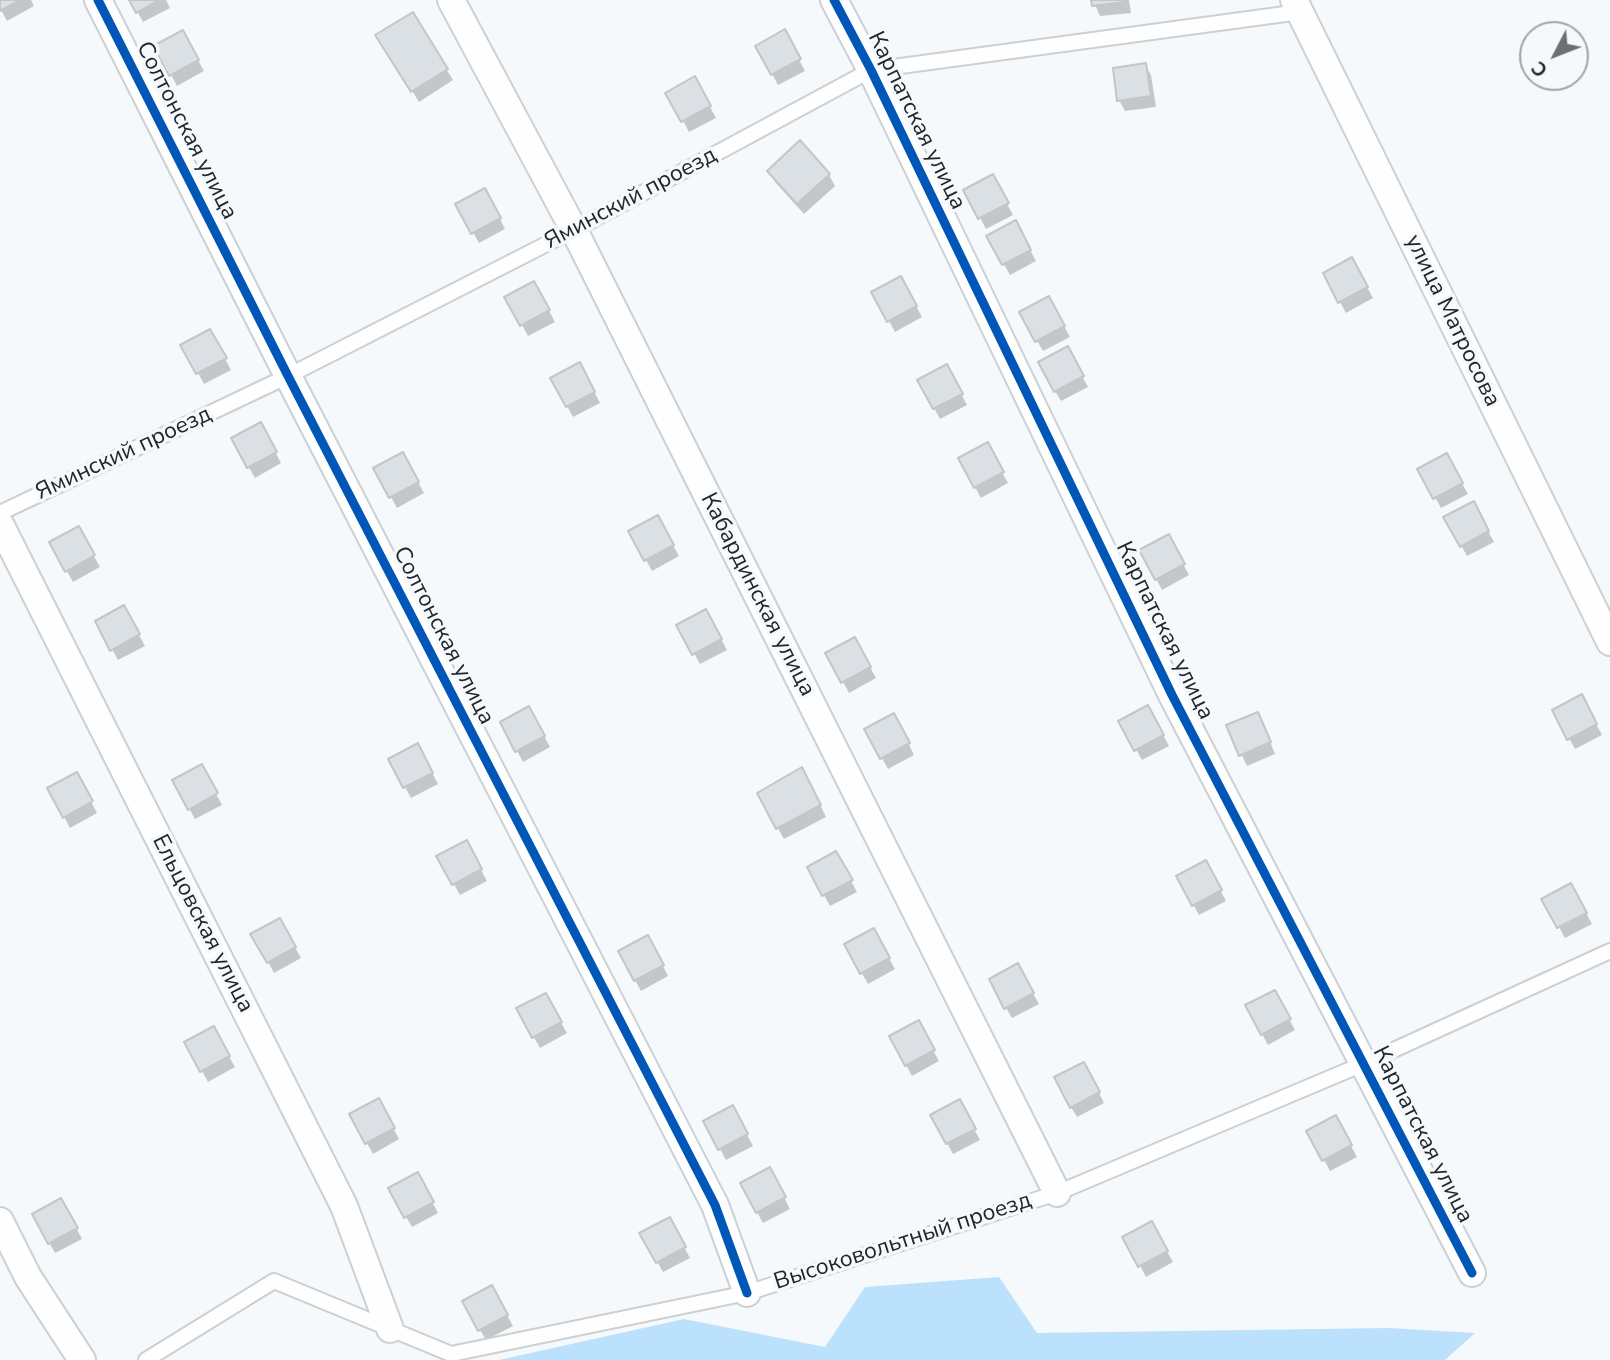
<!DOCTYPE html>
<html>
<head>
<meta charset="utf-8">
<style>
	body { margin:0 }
	#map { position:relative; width:1610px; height:1360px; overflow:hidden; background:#f6f9fb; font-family:"Nunito Sans",sans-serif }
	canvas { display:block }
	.north { position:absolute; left:1519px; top:21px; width:70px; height:70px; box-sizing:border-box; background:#f5f9fc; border:2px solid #a0a5a9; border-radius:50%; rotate:228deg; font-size:19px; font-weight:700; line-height:28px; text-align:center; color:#20262c }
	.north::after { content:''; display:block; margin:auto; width:24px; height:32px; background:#6b7074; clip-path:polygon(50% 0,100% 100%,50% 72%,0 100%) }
</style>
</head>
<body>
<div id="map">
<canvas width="1610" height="1360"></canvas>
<div class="north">С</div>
</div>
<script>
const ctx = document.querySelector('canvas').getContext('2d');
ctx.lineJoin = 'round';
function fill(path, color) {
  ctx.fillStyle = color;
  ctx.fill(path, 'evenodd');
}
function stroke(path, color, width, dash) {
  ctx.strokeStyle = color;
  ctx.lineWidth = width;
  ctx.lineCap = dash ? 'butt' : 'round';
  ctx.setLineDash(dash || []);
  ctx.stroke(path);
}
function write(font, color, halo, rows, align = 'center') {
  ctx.font = font + ' "Nunito Sans",sans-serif';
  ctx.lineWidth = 7;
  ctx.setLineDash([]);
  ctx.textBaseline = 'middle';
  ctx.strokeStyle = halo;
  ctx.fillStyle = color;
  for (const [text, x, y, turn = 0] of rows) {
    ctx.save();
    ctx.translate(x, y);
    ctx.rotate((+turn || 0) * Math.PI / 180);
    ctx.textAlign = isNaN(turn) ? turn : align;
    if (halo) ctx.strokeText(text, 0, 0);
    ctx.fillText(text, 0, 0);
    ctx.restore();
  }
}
const forest = new Path2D(`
	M999 1277 1037 1333 1389 1328 1475 1333 1445 1360H499L684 1319 825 1347 865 1287Z`);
const shadow = new Path2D(`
	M0 0H31L34 6 7 21 0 8Z
	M131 0H166L170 8 143 22Z
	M1093 0H1129L1131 13 1100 16Z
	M412 14 453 80 419 102 384 46Z
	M784 32 805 71 778 85 757 46Z
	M183 33 204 71 177 86 156 47Z
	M1145 65 1151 75 1156 107 1125 111 1119 100Z
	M695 79 716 118 689 132 668 93Z
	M769 171 829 175 835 186 804 214 775 182Z
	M992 176 1013 215 986 229 965 190Z
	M491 201 505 229 479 243 458 205Z
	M1021 233 1036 261 1010 275 988 236Z
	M1352 260 1373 298 1346 313 1325 274Z
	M901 279 922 317 895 332 874 293Z
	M534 283 555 322 528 336 507 297Z
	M1048 298 1070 337 1043 351 1021 313Z
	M210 331 231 370 204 384 183 345Z
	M1067 348 1088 387 1061 401 1055 391Z
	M946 366 967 405 940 419 919 380Z
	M585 374 600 403 573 417 552 378Z
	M266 435 281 463 255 478 233 439Z
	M987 445 1008 483 981 498 960 459Z
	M403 455 424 493 397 508 376 469Z
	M1446 455 1468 494 1441 508 1419 469Z
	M1473 503 1494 542 1467 556 1446 518Z
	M658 518 679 556 652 571 631 532Z
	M78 528 100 567 73 582 51 543Z
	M1168 537 1189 575 1162 590 1141 551Z
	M124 607 145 646 118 660 97 622Z
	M706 611 727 650 700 664 679 626Z
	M855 640 876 678 849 693 828 654Z
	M1587 707 1602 735 1575 749 1554 711Z
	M1154 718 1169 746 1142 760 1121 722Z
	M535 719 550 747 523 762 502 723Z
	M1263 724 1275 754 1247 766 1228 726Z
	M900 726 914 755 888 769 867 730Z
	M417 745 438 784 411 798 390 760Z
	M201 766 222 805 195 819 174 781Z
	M76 774 97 813 70 828 49 789Z
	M808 780 826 817 784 839 759 794Z
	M466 842 487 881 460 895 439 857Z
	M836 853 857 892 830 906 809 868Z
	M1205 862 1226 901 1199 915 1178 877Z
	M1571 885 1592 924 1565 938 1544 899Z
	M280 920 301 958 274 973 253 934Z
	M873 930 895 969 868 984 846 945Z
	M654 948 668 976 641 991 635 980Z
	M1017 965 1039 1004 1012 1018 1006 1008Z
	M1274 992 1295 1030 1268 1045 1247 1006Z
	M545 995 567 1033 540 1048 518 1009Z
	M918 1023 939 1061 912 1076 891 1037Z
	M213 1029 235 1067 208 1082 187 1043Z
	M1090 1074 1104 1103 1077 1117 1071 1107Z
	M378 1100 399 1139 373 1154 351 1115Z
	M959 1101 980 1140 953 1154 932 1116Z
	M732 1107 753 1146 726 1160 705 1121Z
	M1336 1118 1357 1157 1330 1171 1309 1132Z
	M417 1174 438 1213 412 1227 390 1189Z
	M775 1180 790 1209 763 1223 757 1212Z
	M61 1200 82 1239 55 1253 34 1215Z
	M669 1219 690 1258 663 1272 642 1234Z
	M1152 1224 1173 1262 1146 1277 1125 1238Z
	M491 1287 513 1326 486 1340 464 1302Z`);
const building = new Path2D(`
	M0 0H20L0 11Z
	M129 0H159L136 13Z
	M1091 0H1126V2L1092 6Z
	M413 12 448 69 411 92 375 35Z
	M785 29 801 59 771 75 755 46Z
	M183 30 199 60 169 76 153 46Z
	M1146 63 1151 96 1117 101 1113 68Z
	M695 76 711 106 681 122 665 93Z
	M800 140 830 174 797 204 767 171Z
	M993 174 1009 203 978 219 963 190Z
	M485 188 501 218 471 234 455 204Z
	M1016 220 1031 250 1002 265 986 236Z
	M1352 257 1368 287 1338 303 1323 273Z
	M901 276 917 306 887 322 871 292Z
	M534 281 550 310 520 326 504 297Z
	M1049 296 1065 326 1035 342 1019 312Z
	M210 329 227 358 196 374 180 345Z
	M1068 346 1084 376 1054 392 1038 362Z
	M580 362 595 392 566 407 550 378Z
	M947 364 963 394 933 409 917 380Z
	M261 422 277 452 247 468 231 438Z
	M988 442 1004 472 974 488 958 458Z
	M403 452 419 482 389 498 373 468Z
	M1447 453 1463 483 1433 499 1417 469Z
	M1474 501 1489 531 1460 547 1443 517Z
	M658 515 674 545 644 561 628 531Z
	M79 526 95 555 65 572 49 542Z
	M1169 534 1185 564 1155 580 1139 550Z
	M124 605 140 634 110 651 95 621Z
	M706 609 722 639 692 655 676 625Z
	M855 637 871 667 841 683 825 653Z
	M1582 694 1597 724 1567 740 1552 710Z
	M1148 705 1164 735 1134 751 1118 721Z
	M529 706 545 736 515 752 500 722Z
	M1258 712 1271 742 1239 756 1226 725Z
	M894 713 910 743 880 759 864 729Z
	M418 743 433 773 403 788 388 759Z
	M202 764 218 793 188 810 172 780Z
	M802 767 821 805 776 829 757 793Z
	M77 772 93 801 63 818 47 788Z
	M467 840 482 869 452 885 436 856Z
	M836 851 853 880 822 896 807 867Z
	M1206 860 1222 890 1192 906 1176 876Z
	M1571 883 1587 913 1557 928 1541 899Z
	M280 918 296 947 267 963 250 934Z
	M874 928 890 958 860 974 844 944Z
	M648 935 664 965 634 981 618 951Z
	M1018 963 1034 993 1004 1009 989 979Z
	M1275 990 1291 1019 1261 1035 1245 1005Z
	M546 993 562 1022 532 1038 516 1008Z
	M919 1020 935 1050 905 1066 889 1036Z
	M214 1026 230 1056 200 1072 184 1042Z
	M1084 1062 1100 1092 1070 1108 1054 1077Z
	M379 1098 395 1128 365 1144 349 1114Z
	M960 1099 976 1129 946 1144 930 1115Z
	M733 1105 748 1134 718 1150 703 1121Z
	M1336 1115 1352 1145 1322 1161 1306 1131Z
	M770 1167 786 1197 756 1213 740 1183Z
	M418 1172 434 1202 404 1218 388 1188Z
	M61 1198 78 1228 48 1244 32 1214Z
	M670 1217 686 1247 656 1263 639 1233Z
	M1152 1221 1168 1251 1138 1267 1122 1237Z
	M492 1285 508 1315 478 1331 462 1301Z`);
const service = new Path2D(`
	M0 513 288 376 574 230 871 70 1300 12
	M146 1360 274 1281 451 1354 747 1293 1057 1193 1363 1064 1610 951`);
const minor = new Path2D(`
	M98 0 288 376 715 1205 747 1293
	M451 0 574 230 1057 1193
	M834 0 871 70 1172 695 1472 1273
	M1294 0 1610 642
	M0 524 344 1206 390 1329
	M0 1221 28 1277 82 1360`);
const cycleway = new Path2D(`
	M98 0 288 376 715 1205 747 1293
	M834 0 871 70 1172 695 1472 1273`);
const streetNames = [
	["Карпатская улица",916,121,64],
	["Солтонская улица",186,131,63],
	["Яминский проезд",631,199,-28],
	["улица Матросова",1452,321,64],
	["Яминский проезд",124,454,-25],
	["Кабардинская улица",757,595,63],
	["Карпатская улица",1164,631,64],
	["Солтонская улица",443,636,63],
	["Ельцовская улица",202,924,63],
	["Карпатская улица",1422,1135,63],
	["Высоковольтный проезд",903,1242,-18]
];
fill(forest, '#bce1fc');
fill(shadow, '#0003');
fill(building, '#dbe0e4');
stroke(building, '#c2c6ca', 2);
stroke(service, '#ccd0d3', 18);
stroke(minor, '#ccd0d3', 30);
stroke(service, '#fefefe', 14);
stroke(minor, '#fefefe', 26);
stroke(cycleway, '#0057b8', 9);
write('23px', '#20262c', '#f5f9fc', streetNames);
</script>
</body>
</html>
